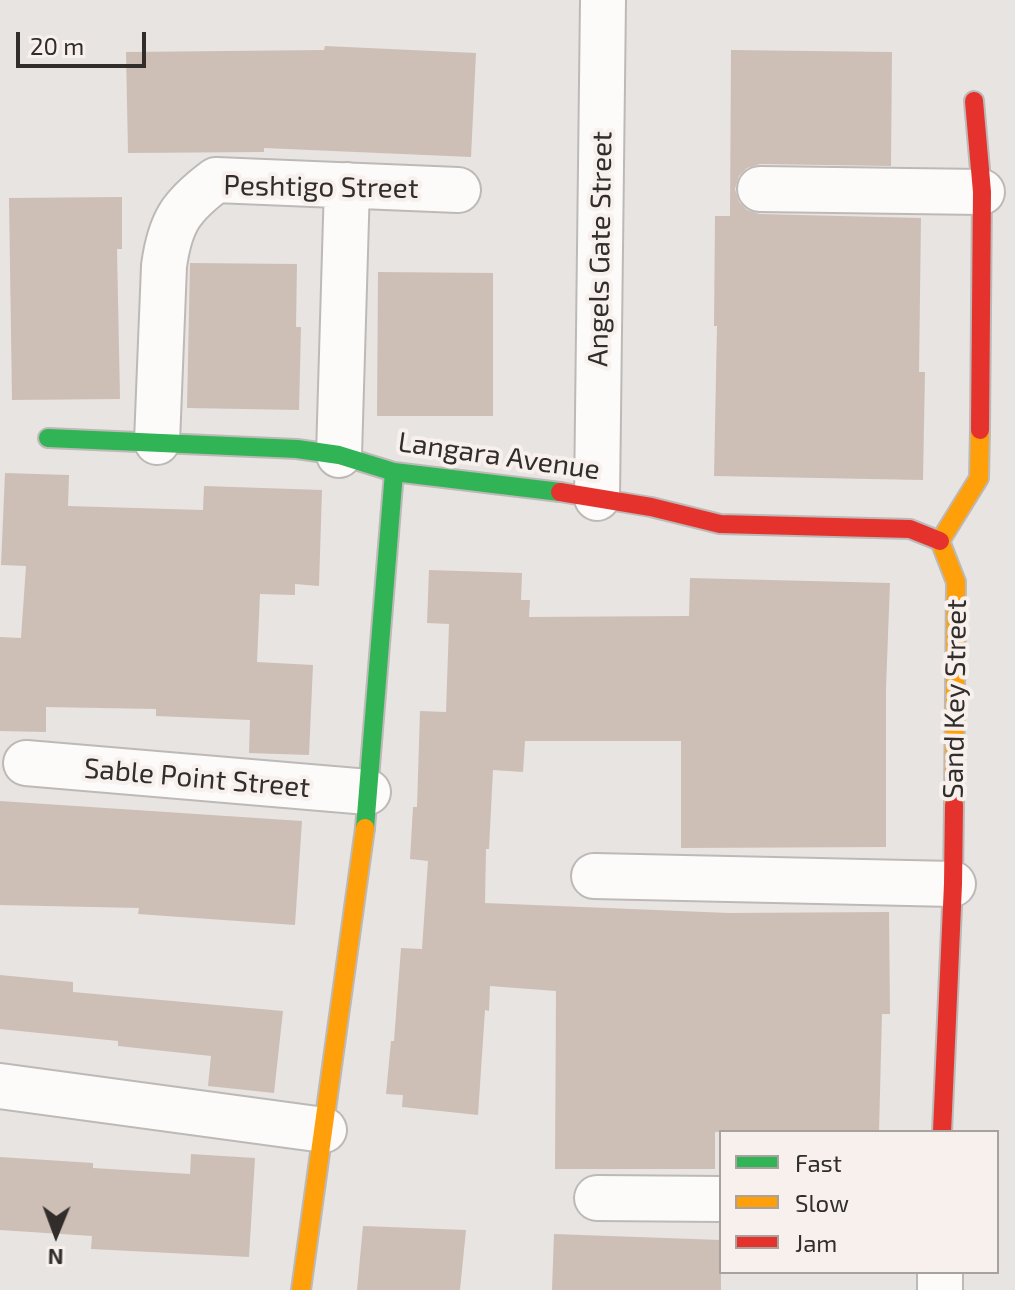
<!DOCTYPE html>
<html>
<head>
<meta charset="utf-8">
<style>
	body { margin:0 }
	#map { position:relative; width:1015px; height:1290px; overflow:hidden; background:#e8e4e1; font-family:"Exo 2",sans-serif }
	canvas { display:block }
	.legend { position:absolute; left:719px; top:1130px; width:280px; height:144px; box-sizing:border-box; background:#f8f0ec; border:2px solid #a8a29f; margin:0; padding:10px 14px; list-style:none; font-size:24px; color:#302d2b }
	.legend li { display:flex; align-items:center; gap:16px; height:40px }
	.legend b { width:40px; border:2px solid #a8a29f }
	.north { position:absolute; left:16px; top:1194px; width:80px; height:80px; -webkit-text-stroke:6px #f8f0ec; paint-order:stroke; rotate:181deg; font-size:22px; font-weight:700; line-height:32px; text-align:center; color:#302d2b }
	.north::after { content:''; display:block; margin:auto; width:28px; height:36px; background:#302d2b; clip-path:polygon(50% 0,100% 100%,50% 72%,0 100%) }
	.scale { position:absolute; left:16px; top:32px; width:130px; height:36px; box-sizing:border-box; border:4px solid #302d2b; border-top:0; padding-left:10px; font-size:24px; line-height:28px; white-space:nowrap; color:#302d2b; -webkit-text-stroke:6px #f8f0ec; paint-order:stroke }
</style>
</head>
<body>
<div id="map">
<canvas width="1015" height="1290"></canvas>
<ul class="legend">
<li><b style="height:10px;background:#30b455"></b>Fast</li>
<li><b style="height:10px;background:#ff9f0a"></b>Slow</li>
<li><b style="height:10px;background:#e5322d"></b>Jam</li>
</ul>
<div class="north">N</div>
<div class="scale">20 m</div>
</div>
<script>
const ctx = document.querySelector('canvas').getContext('2d');
ctx.lineJoin = 'round';
function fill(path, color) {
  ctx.fillStyle = color;
  ctx.fill(path, 'evenodd');
}
function stroke(path, color, width, dash) {
  ctx.strokeStyle = color;
  ctx.lineWidth = width;
  ctx.lineCap = dash ? 'butt' : 'round';
  ctx.setLineDash(dash || []);
  ctx.stroke(path);
}
function write(font, color, halo, rows, align = 'center') {
  ctx.font = font + ' "Exo 2",sans-serif';
  ctx.lineWidth = 8;
  ctx.setLineDash([]);
  ctx.textBaseline = 'middle';
  ctx.strokeStyle = halo;
  ctx.fillStyle = color;
  for (const [text, x, y, turn = 0] of rows) {
    ctx.save();
    ctx.translate(x, y);
    ctx.rotate((+turn || 0) * Math.PI / 180);
    ctx.textAlign = isNaN(turn) ? turn : align;
    if (halo) ctx.strokeText(text, 0, 0);
    ctx.fillText(text, 0, 0);
    ctx.restore();
  }
}
const building = new Path2D(`
	M325 46 476 53 471 157 264 148V152L128 153 126 52 324 50Z
	M731 50 892 52 891 166 760 164 747 168 739 176 735 189 739 202 747 210 760 214 921 218 919 372H925L923 480 714 476 717 326H714L715 216H730Z
	M122 197V249H117L120 399 12 400 9 198Z
	M190 263 297 264 296 327H301L299 410 187 408Z
	M378 272 493 273V416H377Z
	M5 473 69 475 68 506 203 510 204 486 322 490 319 586 295 584V595L260 594 257 662 313 665 309 755 249 753 250 720 156 716V709L46 707V732L0 731V637L21 638 26 566 1 565Z
	M429 570 522 573 521 600H530L529 617 689 616 690 578 890 583 886 688V847L681 848V741H525L523 772 493 770 489 849H486L485 903 729 913 889 912 890 1014H882L879 1132H715V1169H555L556 991 490 986 489 1011 485 1010 478 1115 402 1107 403 1095 386 1094 391 1041H394L401 948 422 949 428 861 410 859 413 807H417L420 711 446 712 449 624 427 623Z
	M0 801 302 821 295 925 138 914 139 908 0 905Z
	M0 975 73 982V992L283 1011 274 1093 208 1086 211 1056 118 1046V1041L0 1029Z
	M191 1154 255 1158 249 1257 91 1249 92 1236 0 1230V1157L93 1163V1168L190 1174Z
	M363 1226 466 1230 460 1290H357Z
	M554 1234 721 1240V1290H552Z`);
const street = new Path2D(`
	M760 189 982 192
	M157 442 164 266C170 222 181 206 216 180L458 190
	M339 455 347 185
	M597 498 603 0
	M26 763 368 792
	M594 876 953 884
	M0 1086 324 1130
	M597 1198 721 1199
	M940 1290V1272`);
const fast = new Path2D(`
	M48 438 297 449 339 455 394 472 560 492
	M365 828 394 472`);
const slow = new Path2D(`
	M954 805 956 582 940 541 979 478 980 430
	M301 1290 365 828`);
const jam = new Path2D(`
	M974 101 982 192 980 430
	M560 492 651 507 720 524 910 529 940 541
	M942 1132 953 884 954 805`);
const streetNames = [
	["Peshtigo Street",321,187,1],
	["Angels Gate Street",600,249,-89],
	["Langara Avenue",499,456,8],
	["Sand Key Street",955,699,-89],
	["Sable Point Street",197,778,5]
];
fill(building, '#cdbfb6');
stroke(street, '#bdb9b7', 48);
stroke(fast, '#bdb9b7', 22);
stroke(slow, '#bdb9b7', 22);
stroke(jam, '#bdb9b7', 22);
stroke(street, '#fcfbfa', 44);
stroke(fast, '#30b455', 18);
stroke(slow, '#ff9f0a', 18);
stroke(jam, '#e5322d', 18);
write('28px', '#302d2b', '#f8f0ec', streetNames);
</script>
</body>
</html>
